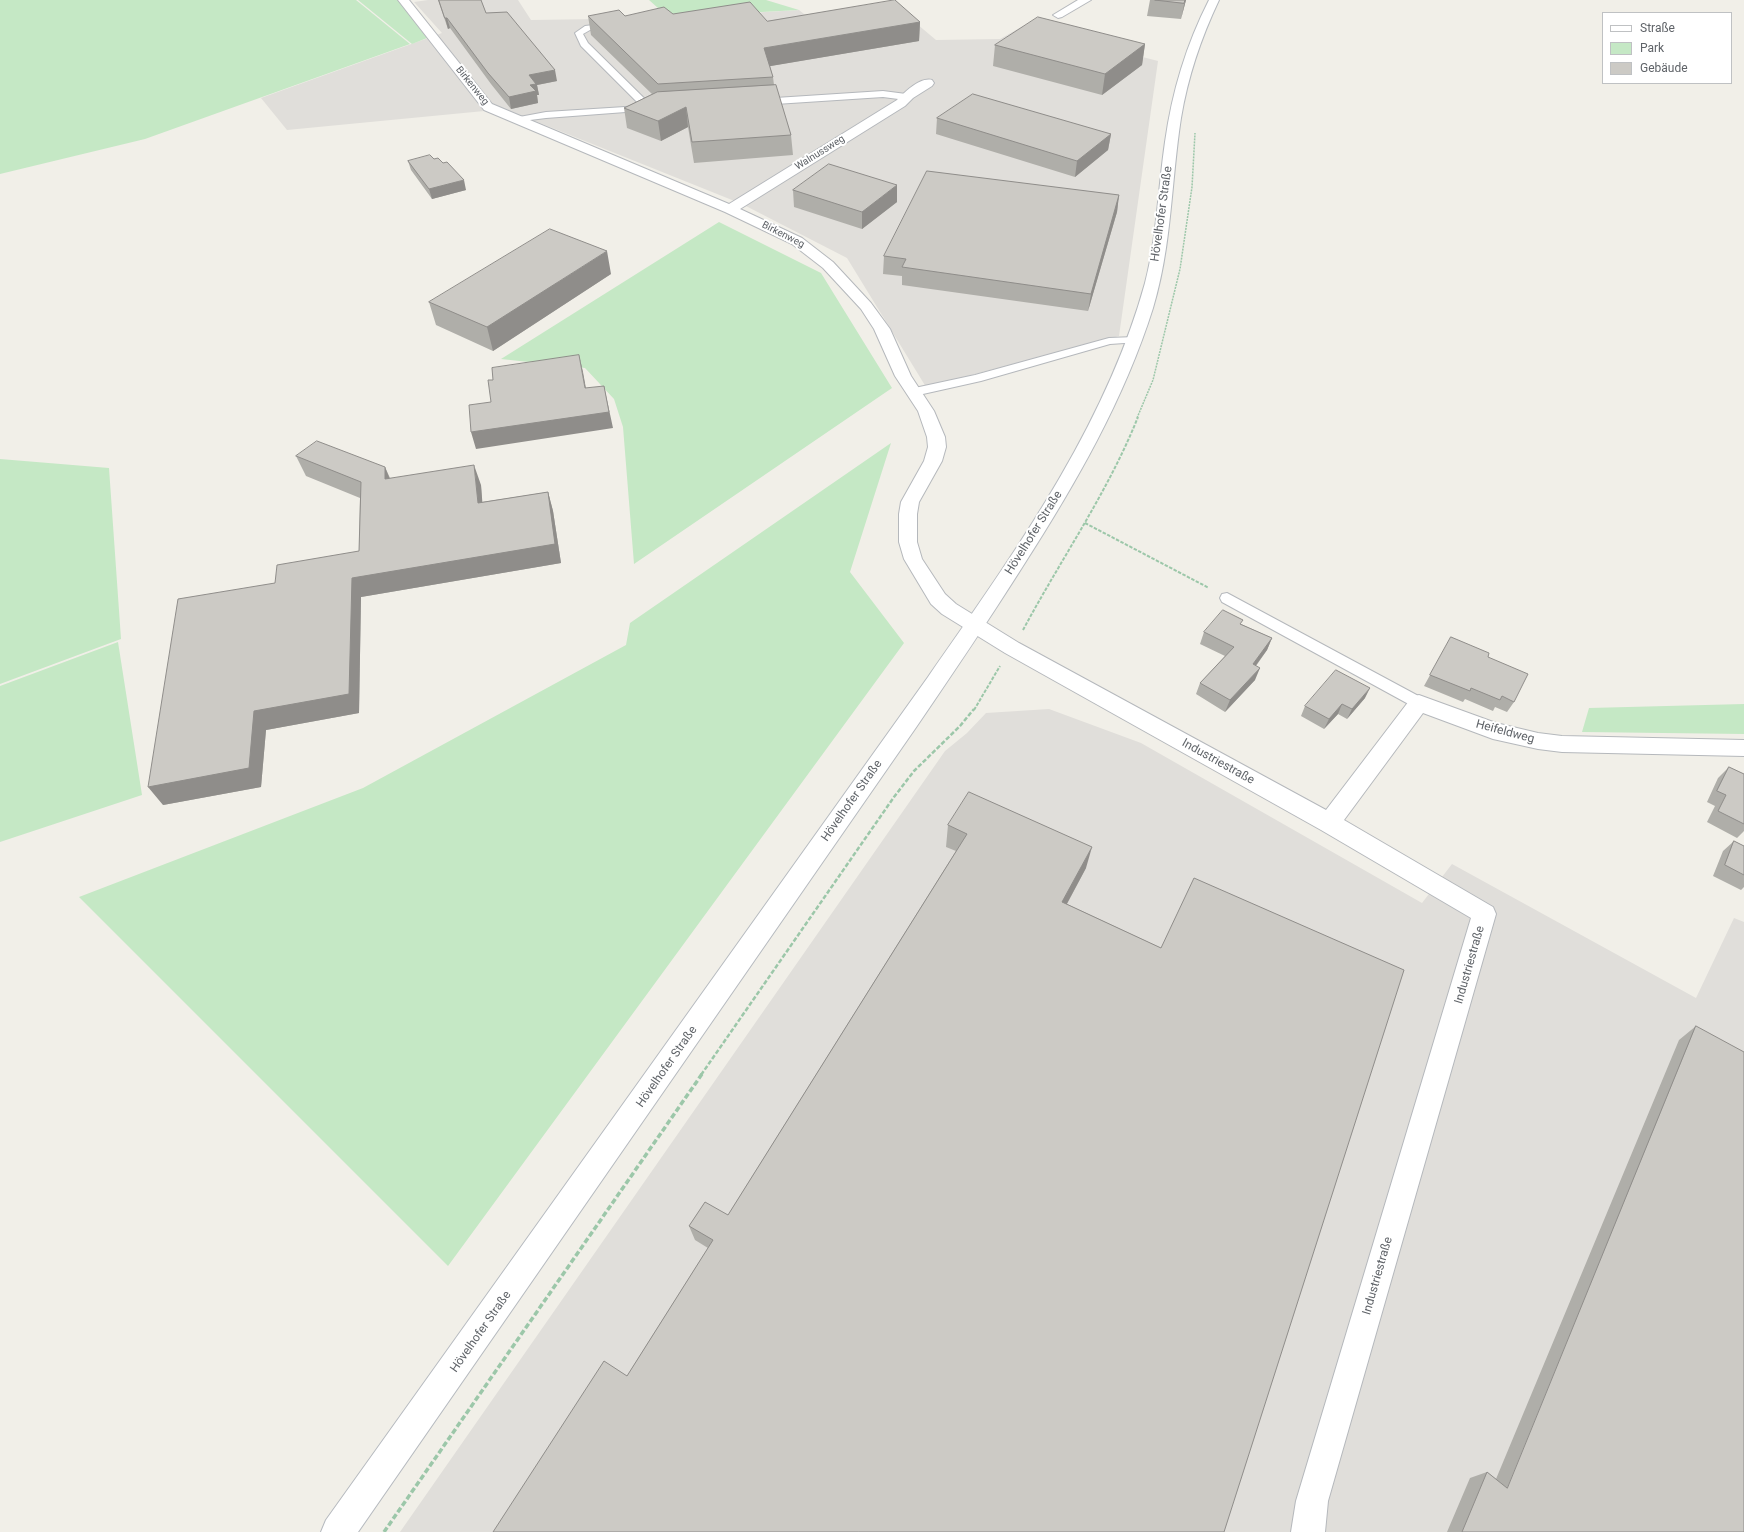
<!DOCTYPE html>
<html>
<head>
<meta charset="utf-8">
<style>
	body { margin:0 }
	#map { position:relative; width:1744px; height:1532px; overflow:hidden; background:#f1efe8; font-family:Roboto,sans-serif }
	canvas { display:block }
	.legend { position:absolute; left:1602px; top:12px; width:130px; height:72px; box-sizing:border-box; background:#fff; border:1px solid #bfc1c3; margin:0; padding:5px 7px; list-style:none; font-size:12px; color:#5f6368 }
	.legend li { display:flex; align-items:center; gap:8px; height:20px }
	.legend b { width:20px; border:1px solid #bfc1c3 }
</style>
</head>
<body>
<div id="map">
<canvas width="1744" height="1532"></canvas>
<ul class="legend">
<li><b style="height:5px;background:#fff"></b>Straße</li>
<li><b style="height:11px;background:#c5e8c5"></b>Park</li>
<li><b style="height:11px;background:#cccac5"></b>Gebäude</li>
</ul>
</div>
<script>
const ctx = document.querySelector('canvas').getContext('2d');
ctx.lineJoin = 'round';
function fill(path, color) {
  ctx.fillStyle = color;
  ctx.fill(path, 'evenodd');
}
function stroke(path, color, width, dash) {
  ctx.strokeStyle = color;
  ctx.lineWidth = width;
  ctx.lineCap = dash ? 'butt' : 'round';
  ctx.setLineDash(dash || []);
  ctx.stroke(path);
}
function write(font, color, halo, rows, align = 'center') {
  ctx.font = font + ' Roboto,sans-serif';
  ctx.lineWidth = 4;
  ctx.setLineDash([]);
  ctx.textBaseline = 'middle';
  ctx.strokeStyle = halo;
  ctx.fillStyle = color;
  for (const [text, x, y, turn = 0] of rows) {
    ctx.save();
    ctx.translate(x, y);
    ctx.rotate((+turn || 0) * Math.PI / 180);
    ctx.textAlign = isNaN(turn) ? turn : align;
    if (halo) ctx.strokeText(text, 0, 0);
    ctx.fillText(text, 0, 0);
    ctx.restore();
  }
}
const industrial = new Path2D(`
	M428 0H518L531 20 667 18 799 10 819 26 904 13 936 40 1000 39 1023 26 1158 61 1119 336 926 387 847 258 742 204 505 109 287 130 261 98 442 33 414 2Z
	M1049 709 1141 743 1422 903 1452 864 1696 998 1734 918 1744 922V1532H400L945 751 967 733 986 713Z`);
const green = new Path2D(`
	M0 0H356L410 44 145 139 0 174Z
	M358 0H401L432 36 412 44Z
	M649 0H766L799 10 668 17Z
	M719 222 821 273 892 388 634 564 623 427 614 399 585 368 501 359Z
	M891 443 850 572 904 643 448 1266 79 897 363 788 626 645 630 623Z
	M0 459 109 468 121 639 0 684Z
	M118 642 142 795 0 842V686Z
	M1744 704V734L1582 732 1589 708Z`);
const pathFar3 = new Path2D(`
	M1137 418 1153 380 1180 269 1192 187 1195 133`);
const pathFar2 = new Path2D(`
	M1085 523 1209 588
	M1023 630C1061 559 1108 492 1138 417
	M974 710 1000 666`);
const pathFar1 = new Path2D(`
	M701 1075 894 797 914 771 960 726 974 709`);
const path = new Path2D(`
	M384 1532 702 1074`);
const lane = new Path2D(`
	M610 23H613V27L590 30 583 34 588 43 652 106 653 108 652 110 546 118 514 122 512 120 514 118 546 112 641 106 581 46 575 33 585 26Z
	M883 91 906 94 910 97 906 100 883 97 760 105 756 102 760 99Z
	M1135 337 1139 338 1141 340 1139 342 1110 344 981 381 914 396 910 395 908 392 910 389 975 375 1109 338Z
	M1227 593 1424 699 1427 703 1424 707 1419 709 1414 707 1222 602 1220 598 1222 594Z`);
const street = new Path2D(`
	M398 0H409L492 104 729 204 897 100C905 92 920 77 932 80L934 83 932 86 913 98 905 106 740 209 802 238 833 262 871 303 890 329 911 376 934 411 945 437 946 447 942 461 919 502 917 514V542L922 559 945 594 956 604 1019 643 1326 810 1412 697 1419 695 1496 723 1538 733 1562 736 1744 740V756L1562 752 1538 749 1493 739 1423 713 1344 820 1493 907 1496 914 1328 1501 1325 1532H1291L1296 1501 1471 918 1321 830 1005 653 942 614 931 604 904 559 899 542V514L901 502 924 461 928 447 927 437 918 411 895 376 874 329 861 309 823 268 792 244 725 212 484 110Z
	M1078 0H1091L1062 17 1058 18 1053 15Z`);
const secondary = new Path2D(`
	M1209 0H1219C1201 38 1188 76 1181 118 1171 182 1172 245 1153 308 1124 400 1075 485 1023 566 989 620 953 673 917 726L358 1532H321L326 1520 928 677C1013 555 1105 428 1145 283 1157 237 1158 189 1165 142 1172 92 1186 45 1209 0Z`);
const wall = new Path2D(`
	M438 0H481L486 13 557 81 537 85 539 95H537L538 103 511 109 491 84 450 28 448 29Z
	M1150 0H1186L1181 19 1147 16Z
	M588 16H625L767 21 920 22 919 41 770 66 773 77 774 85 791 135 793 155 694 163 688 127 661 141 627 128 624 108 652 94 591 35Z
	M1145 44 1142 65 1102 95 993 66 995 45Z
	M937 118 1111 134 1108 150 1075 177 936 134Z
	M434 159 466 190 432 199 411 170 408 161Z
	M793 190 897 202 862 229 794 207Z
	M1119 195 1117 212 1088 311 902 285V276L883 274 884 256Z
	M611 274 493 351 436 325 429 302Z
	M296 456 385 467 390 478 481 485 482 502 548 492 553 511 561 563 361 597 359 713 266 730 261 787 163 805 359 551 360 498 306 476Z
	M1241 624 1272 638 1267 650 1256 666 1255 680 1225 712 1196 694 1200 683 1225 656 1200 644 1204 632Z
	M1451 637 1488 657 1514 702 1507 712 1495 707 1493 711 1465 699 1463 702 1424 686Z
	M1365 698 1347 719 1338 714 1324 729 1301 716 1305 706Z
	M1729 767 1744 774V831L1737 838 1707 822 1715 806 1707 802 1718 778Z
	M948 825 1086 868 1067 904 1161 948 1404 970 627 1376 708 1248 695 1240 689 1226 728 1215 956 851 946 847Z
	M1734 841 1744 846V887L1741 890 1713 876 1723 851Z
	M1696 1026 1744 1532H1447L1470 1478 1487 1472 1496 1479 1679 1040Z`);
const shadedWall = new Path2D(`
	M1185 0H1186L1181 19Z
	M445 18H447L450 28 448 29Z
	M920 22 919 41 765 67 764 48Z
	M1145 44 1142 65 1102 95 1105 74Z
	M555 70 557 81 537 85 539 95H537L538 103 511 109 509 97 529 75Z
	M686 107 688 127 661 141 658 121Z
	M1111 134 1108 150 1075 177 1077 161Z
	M464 180 466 190 432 199 429 189Z
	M897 185V202L862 229V212Z
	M1119 195 1117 212 1088 311 1091 294Z
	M607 251 611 274 493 351 487 327Z
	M579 355 583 372 589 405 585 388Z
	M604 386 613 428 476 449 471 432Z
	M474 465 481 485 484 523 478 503Z
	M385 467 393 487 385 479Z
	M548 492 553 511 561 563 361 597 359 713 266 730 261 787 163 805 148 787 254 711 352 578Z
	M1272 638 1267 650 1248 676 1253 664Z
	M1260 668 1255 680 1225 712 1230 700Z
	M1370 688 1365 698 1347 719 1352 709Z
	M1342 704 1338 714 1324 729 1329 719Z
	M1092 847 1086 868 1057 922 1062 902Z`);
const building = new Path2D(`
	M439 0H481L486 13 507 12 555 70 529 75 536 84 530 85 536 91 509 97 488 73 447 18H445Z
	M895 0 920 22 764 48 773 77 658 84 588 16 619 10 625 16 664 7 673 14 750 2 767 21Z
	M1155 0H1185L1184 3Z
	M1038 17 1145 44 1105 74 995 45Z
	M776 85 791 135 692 142 686 107 658 121 624 108 657 92Z
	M973 94 1111 134 1077 161 937 118Z
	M430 155 434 159 438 158 443 163 447 162 464 180 429 189 408 161Z
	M829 164 897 185 862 212 793 190Z
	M927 171 1119 195 1091 294 902 267 906 259 884 256Z
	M550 229 607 251 487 327 429 302Z
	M579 355 585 388 604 386 609 412 471 432 469 405 491 402 488 380H493L492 368Z
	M317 441 385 467V479L474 465 478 503 548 492 555 544 352 578 349 694 254 711 249 768 148 787 178 599 275 583 277 565 359 551 361 482 296 456Z
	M1223 610 1243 620 1240 624 1272 638 1253 664 1260 668 1230 700 1200 683 1234 647 1204 632Z
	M1451 637 1489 653 1488 657 1528 674 1514 702 1502 696 1500 700 1471 688 1470 691 1430 675Z
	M1336 670 1370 688 1352 709 1342 704 1329 719 1305 706Z
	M1729 767 1744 774V824L1718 811 1726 795 1717 791Z
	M969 792 1092 847 1062 902 1161 948 1194 878 1404 970 1224 1532H493L604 1361 627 1376 713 1240 689 1226 705 1202 728 1215 967 834 948 825Z
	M1734 841 1744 846V875L1725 865Z
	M1696 1026 1744 1052V1532H1462L1487 1472 1507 1488Z`);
const farStreetnames = [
	["Birkenweg",472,86,51],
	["Walnussweg",820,153,-32],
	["Birkenweg",783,235,27]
];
const streetNames = [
	["Hövelhofer Straße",1162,214,-82],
	["Hövelhofer Straße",1034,533,-58],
	["Heifeldweg",1505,732,15],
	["Industriestraße",1218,762,29],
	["Hövelhofer Straße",852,801,-55],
	["Industriestraße",1470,965,-74],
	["Hövelhofer Straße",667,1067,-55],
	["Industriestraße",1378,1276,-74],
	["Hövelhofer Straße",481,1332,-55]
];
fill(industrial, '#e0deda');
fill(green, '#c5e8c5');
stroke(lane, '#b5b8bc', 2);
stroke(street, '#b5b8bc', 2);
stroke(secondary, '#b6babf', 2);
stroke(pathFar3, '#9cc7a9', 1.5, [2, 1]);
stroke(pathFar2, '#9cc7a9', 2, [3.5, 1.5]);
stroke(pathFar1, '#9cc7a9', 2.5, [4.5, 2]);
stroke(path, '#9cc7a9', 3.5, [5.5, 2.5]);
fill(lane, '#fff');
fill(street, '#fff');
fill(secondary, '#fff');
fill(wall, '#afaea9');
fill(shadedWall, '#8f8d8a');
fill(building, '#cccac5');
stroke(building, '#8f8d8a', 1);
write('10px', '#5f6368', '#fff', farStreetnames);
write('12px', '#5f6368', '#fff', streetNames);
</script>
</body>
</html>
